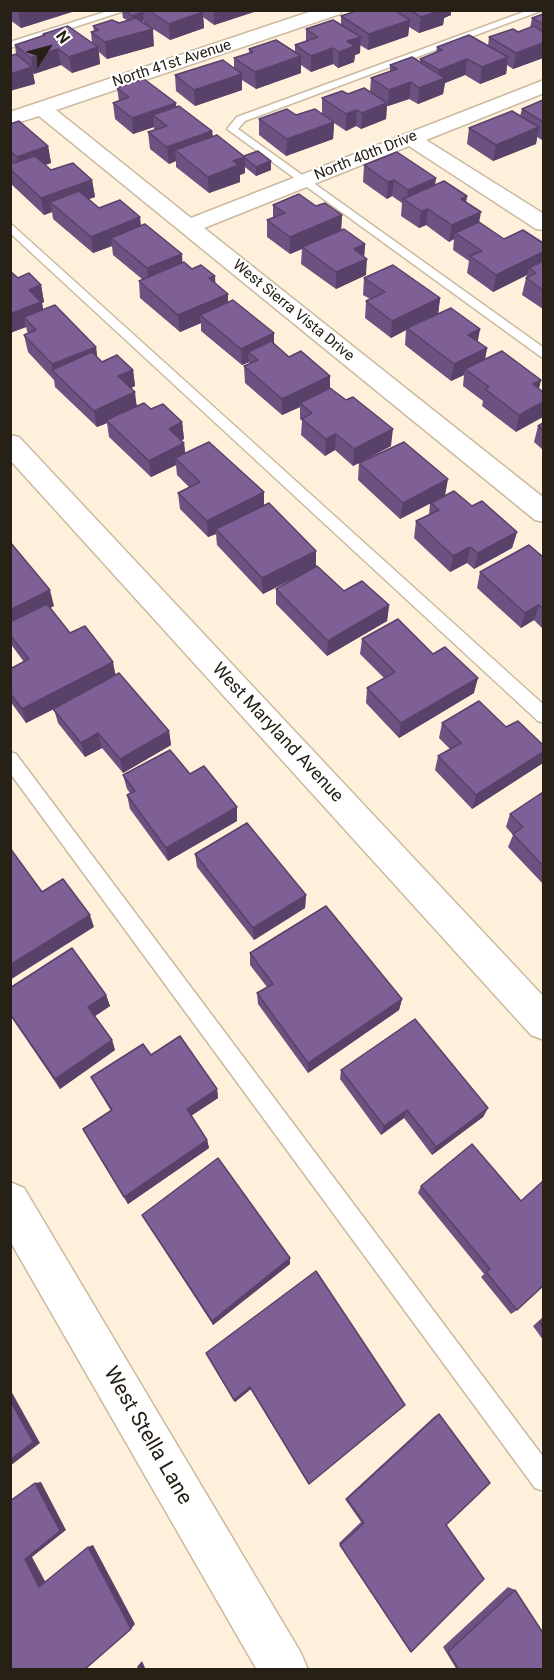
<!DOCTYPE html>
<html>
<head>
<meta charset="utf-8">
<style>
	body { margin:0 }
	#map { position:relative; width:554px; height:1680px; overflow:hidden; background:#fef0da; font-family:Roboto,sans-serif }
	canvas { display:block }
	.frame { position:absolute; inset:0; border:12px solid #262016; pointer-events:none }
	.north { position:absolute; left:18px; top:18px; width:60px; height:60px; -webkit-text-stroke:4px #fff; paint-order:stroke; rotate:54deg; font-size:16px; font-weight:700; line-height:24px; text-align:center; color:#262016 }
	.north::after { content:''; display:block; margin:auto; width:21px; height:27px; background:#262016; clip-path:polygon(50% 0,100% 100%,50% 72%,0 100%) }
</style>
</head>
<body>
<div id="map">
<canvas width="554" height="1680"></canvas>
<div class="frame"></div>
<div class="north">N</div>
</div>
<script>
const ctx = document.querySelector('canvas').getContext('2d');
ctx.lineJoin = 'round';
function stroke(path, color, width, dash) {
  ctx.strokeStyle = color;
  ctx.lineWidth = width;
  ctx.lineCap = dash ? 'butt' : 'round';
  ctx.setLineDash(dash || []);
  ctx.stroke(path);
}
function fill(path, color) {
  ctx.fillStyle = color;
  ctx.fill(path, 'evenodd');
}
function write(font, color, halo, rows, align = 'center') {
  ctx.font = font + ' Roboto,sans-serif';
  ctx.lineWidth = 4.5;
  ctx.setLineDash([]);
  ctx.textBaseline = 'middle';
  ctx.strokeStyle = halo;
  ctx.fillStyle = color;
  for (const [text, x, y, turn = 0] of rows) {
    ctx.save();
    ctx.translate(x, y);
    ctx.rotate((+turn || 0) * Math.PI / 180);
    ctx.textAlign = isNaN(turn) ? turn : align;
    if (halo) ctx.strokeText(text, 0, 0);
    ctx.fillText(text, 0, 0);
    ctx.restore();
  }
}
const lane = new Path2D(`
	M111 10H127L10 48V42Z
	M529 10H543L245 121 238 129 544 348V359L227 129 237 117Z
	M10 223 544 705V723L538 721 10 233Z
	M10 752 16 754 544 1458V1491L535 1488 10 773Z`);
const street = new Path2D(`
	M315 10H342L340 14 56 110 191 218 544 80V93L426 140 544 214V230L536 229 409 146 204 228 544 498V522L535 520 39 116 10 125V112Z
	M10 1182 24 1188 301 1653 308 1670H257L10 1241Z`);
const secondary = new Path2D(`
	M10 435 19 437 544 997V1040L531 1035 10 460Z`);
const wall = new Path2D(`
	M10 10H75V11L21 28 10 20Z
	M122 10H260L214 25 203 17 204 28 170 40 144 23V21L142 22 154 46 107 59 99 52 100 64 72 73 61 65 34 74 33 73 35 84 16 54 15 45 44 36 43 34 92 43 91 32 94 31 93 26 119 23 127 20 123 18Z
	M359 10H451V15L444 18 443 25 419 33 409 27 408 36 368 50 360 45V53L355 55 354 62 338 68 333 64 311 72 301 65V73L256 89 242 80V90L195 106 176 91 175 75 234 68V58L249 53V49L295 52V45L306 41V29L341 24V16Z
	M543 14V58L513 69 507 65 506 74 480 84 465 75 445 83 443 94 418 104 409 99 388 106H387L386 119 361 129 356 126 346 131 334 123 333 139 286 156 259 135V119L322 113V98L370 92 371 78 390 71V65L420 62V59L436 53 437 47 488 46 489 37 518 32 530 28 532 18Z
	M117 88 176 103V107L212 131 213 137 244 156 271 161V170L256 176 245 167V173L240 175V182L209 193 176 167V161L169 164 150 149 148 132 154 130V127L133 134 115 119 113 103 119 101Z
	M543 100V140H542L537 137 536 144 493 161 467 144 469 128 520 116 522 109Z
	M10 124 48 146 51 163 45 165 51 170 92 180 95 197 88 199 99 208 141 226 182 263 215 284 228 294V302L289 357 330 376V388L391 446 353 466 335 450 325 456 301 435 302 421 300 419V407L282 415 245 383 244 366 249 364V362L242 365 201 331V323L180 332 140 298 139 281 142 279 113 255 112 246 93 253 53 219 52 212 44 215 10 183Z
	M364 165 436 185 467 196 466 202 479 222 504 239 543 243V309L522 295 526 278 527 275 493 292 467 273 469 261 453 250 454 239 449 242 426 225 419 228 401 216 402 203 392 196 387 199 363 182Z
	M273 205 316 206 342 215 341 230 365 244 364 256 366 275 336 289 301 264 302 249 290 254 267 237V220L273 218Z
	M18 278 41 285 44 302 42 303 43 310 96 347 97 357 102 362 133 370 135 386 131 388 137 406 151 409 182 422 184 439 181 440 184 443 185 453 264 492V505L316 551V566L344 591 389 605 387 621 327 656 276 604V589L308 571 263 594 217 545 216 534 208 537 180 509 178 493 189 487 177 475 176 465 151 477 109 437 107 423 97 427 55 387 54 380 28 352 24 335 28 334 26 327 10 333Z
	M364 278 440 298 438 314 480 329 477 341 487 348 485 359 541 380 539 388 516 432 482 406 483 401 463 386 464 375 451 381 405 345 406 330 391 338 365 318 366 301 370 299 363 295Z
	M543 423V450L534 442 538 426Z
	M359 463 472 506 517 532 512 548 474 569 467 563 450 572 414 538 416 521 429 515 430 503 400 519 358 480Z
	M10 538 12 544 54 606 50 608 70 633 115 675 169 731 171 745 123 773 102 748 85 757 58 723 54 709 26 723 10 701V669L24 662 10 643Z
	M543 557V629L534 620 521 628 477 588 480 572Z
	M362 639 474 693 399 738 366 703 367 688 384 678 360 654Z
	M442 723 506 727 543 763 472 809 435 770 438 756 450 749 439 738Z
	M123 775 237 821 168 861 130 809 127 795 130 793 127 789Z
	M543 792V884L508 847 513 835 506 827 510 814Z
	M195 854 306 895 305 908 254 940 197 867Z
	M250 953 402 999 399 1010 308 1073 258 1004 257 993 267 987 250 965Z
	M10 988 106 995 110 1006 95 1016 112 1040 115 1050 60 1089 10 1015Z
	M151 1055 217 1089 218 1098 191 1116 207 1140 209 1148 128 1204 83 1129 111 1111 96 1086 91 1077Z
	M341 1070 488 1108 483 1117 432 1155 404 1118 381 1135 340 1079Z
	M472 1144 517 1310 511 1314 481 1277 484 1274 418 1193 421 1186Z
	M142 1215 290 1264 213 1325Z
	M543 1317V1340L533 1326Z
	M206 1353 405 1405 309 1484 251 1389 235 1402Z
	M439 1414 446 1525 407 1647 339 1543 361 1522 345 1499 435 1416Z
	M508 1587 515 1590 543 1670H457L443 1647Z`);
const shadedWall = new Path2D(`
	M22 10H75V11L21 28 18 12Z
	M214 10H260L214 25Z
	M436 10H451V15L444 18 443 25 419 33 421 17Z
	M143 12 144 21 133 24 132 16Z
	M203 12 204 28 170 40 169 24Z
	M410 20 408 36 368 50 369 34Z
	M153 29 154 46 107 59 105 42Z
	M361 37 360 53 355 55 354 62 338 68 339 52 347 41Z
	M543 43V58L513 69 516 53Z
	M98 47 100 64 72 73 69 57Z
	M333 48V64L311 72V56Z
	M58 49 61 65 34 74 31 58Z
	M301 56V73L256 89 255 72Z
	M508 57 506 74 480 84 482 67Z
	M467 59 465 75 445 83 443 94 418 104 419 88 437 81 439 70Z
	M32 67 35 84 10 91V74Z
	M242 74V90L195 106 194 90Z
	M411 82 409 99 388 106 389 90Z
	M176 103 177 119 153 115 154 127 133 134 132 118Z
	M387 103 386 119 361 129 362 113Z
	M357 110 356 126 346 131V114Z
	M334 122 333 139 286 156 287 139Z
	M539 127 536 144 493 161 496 145Z
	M212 131 213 148 175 150 176 161 169 164 167 147Z
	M48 146 51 163 20 174 17 157Z
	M245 157V173L240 175V182L209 193 208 177 233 161Z
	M271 161V170L256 176V167Z
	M436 178 434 195 407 202 408 190Z
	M92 180 95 197 59 210 50 202 52 212 44 215 41 198Z
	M394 180 392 196 387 199 388 182Z
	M467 196 464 213 461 199Z
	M428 209 426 225 419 228 421 211Z
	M481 212 478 229 455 233 454 239 449 242 452 225Z
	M342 215 341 232 302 247V249L290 254V237Z
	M140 217 142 234 111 238 112 246 93 253 91 237Z
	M365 244 364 260 367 259 366 275 336 289V272L354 249Z
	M543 252V268H529L527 275 493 292 496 275Z
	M182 254 183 271 149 285 147 268Z
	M215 276 216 293 209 278Z
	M41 285 44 302 42 303 45 319 24 317 26 327 10 333V314L29 290Z
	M228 294V311L200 315 201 323 180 332 178 315Z
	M440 298 438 315 407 328 406 330 391 338 392 321Z
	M480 329 477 346 468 335Z
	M274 333V350L248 352 249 362 242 365 241 349Z
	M96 347 98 364 53 371 52 364Z
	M487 348 484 365 465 369 464 375 451 381 454 364Z
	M133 370 135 386 121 393 118 376Z
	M330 376V393L300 403V407L282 415V399Z
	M541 380 537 396 533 384Z
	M135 392 137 409 106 420 107 423 97 427 94 411Z
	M543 402V417L516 432 519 415Z
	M182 422 184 439 171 445 169 429Z
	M393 429 391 446 353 466 354 449Z
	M336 434 335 450 325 456 326 439Z
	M184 443 186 460 175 458 176 465 151 477 149 461Z
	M448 479 445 496 400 519 403 503Z
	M264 492V509L216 529V534L208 537 207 521Z
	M517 532 512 548 474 569 478 553Z
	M470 547 467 563 450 572 453 556Z
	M316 551V567L263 594 262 578Z
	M50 590 54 606 11 627 10 610Z
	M389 605 387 621 327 656 328 641Z
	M539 605 534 620 521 628 525 613Z
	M113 662 116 677 26 723 22 709Z
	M478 678 474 693 399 738 401 723Z
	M169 731 171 745 123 773 120 759Z
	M98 733 102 748 85 757 81 743Z
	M543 752V763L472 809 476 795Z
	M237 807V821L168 861 166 848Z
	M306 895 305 908 254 940 253 928Z
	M90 915 94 927 10 980V965Z
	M106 995 110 1006 92 1018 88 1007Z
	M402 999 399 1010 308 1073V1063Z
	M112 1040 115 1050 60 1089 55 1079Z
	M217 1089 218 1098 189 1117 187 1109Z
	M488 1108 483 1117 432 1155 436 1147Z
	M407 1110 404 1118 381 1135 384 1126Z
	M207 1140 209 1148 128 1204 124 1197Z
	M290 1258V1264L213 1325 212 1321Z
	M250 1387 251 1389 235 1402 234 1400Z
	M10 1389 40 1443 10 1466Z
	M41 1482 66 1530 32 1557 46 1583 39 1587 25 1559 35 1483Z
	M93 1545 135 1624 131 1629 88 1547Z
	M142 1661 146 1670H139L137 1667Z`);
const building = new Path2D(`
	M125 10H143V12L132 16Z
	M148 10H200L203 12 169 24Z
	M359 10H394L410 20 369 34 341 16Z
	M410 10H441L421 17Z
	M543 14V24L532 18Z
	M136 18 153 29 105 42 91 32 99 30 93 26 112 20 119 23Z
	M333 20 361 37 347 41 355 46 339 52 333 48 311 56 295 45 318 37 306 29Z
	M68 26 98 47 69 57 58 49 31 58 15 45 45 35 43 34Z
	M534 26 543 32V43L516 53 489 37 513 29 518 32Z
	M469 35 508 57 482 67 467 59 439 70 420 59 442 50 437 47Z
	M276 40 301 56 255 72 234 58 253 52 249 49Z
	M16 54 32 67 10 74V56Z
	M412 57 445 78 419 88 411 82 389 90 371 78 397 69 390 65Z
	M223 60 242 74 194 90 175 75Z
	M144 79 176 103 132 118 113 103 129 97 117 88Z
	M364 88 387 103 362 113 357 110 346 114 322 98 342 91 348 94Z
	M543 100V122L522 109Z
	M179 106 212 131 167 147 148 132 167 126 153 115Z
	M287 109 296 115 315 109 334 122 287 139 259 119Z
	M512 111 539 127 496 145 469 128Z
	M19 121 48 146 17 157 10 151V124Z
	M217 135 245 157 233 161 239 165 208 177 175 150Z
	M258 151 271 161 256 167 245 158 244 156Z
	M397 152 436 178 408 190 394 180 388 182 364 165Z
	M35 156 51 170 73 163 92 180 41 198 10 169V164Z
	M444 181 467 196 461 199 481 212 452 225 428 209 421 211 403 199Z
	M79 191 99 208 120 200 140 217 91 237 50 202Z
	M299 194 316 206 325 203 342 215 290 237 267 220 285 213 273 205Z
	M479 222 504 239 523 230 543 243V252L496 275 470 256 482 251 455 233Z
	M145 224 182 254 147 268 111 238Z
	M344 229 365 244 354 249 367 259 336 272 302 247Z
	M543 261V290L526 278 536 273 529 268Z
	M184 262 192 269 201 265 215 276 209 278 228 294 178 315 139 281Z
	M393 265 440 298 392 321 366 301 385 292 364 278Z
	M10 271 18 278 29 273 41 285 29 290 41 302 10 314Z
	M233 300 274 333 241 349 200 315Z
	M55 305 96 347 52 364 24 335 36 330 24 317Z
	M451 308 480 329 468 335 487 348 454 364 407 328Z
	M271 341 289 357 301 351 330 376 282 399 244 366 258 360 248 352Z
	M502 351 541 380 533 384 543 392V402L519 415 485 389 489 387 465 369Z
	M92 352 102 362 117 355 133 370 118 376 135 392 94 411 52 370Z
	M330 388 346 400 353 397 393 429 354 449 336 434 326 439 302 419 312 413 300 403Z
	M144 403 151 409 163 404 182 422 169 429 184 443 149 461 106 420Z
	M543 423V430L538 426Z
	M209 442 264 492 207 521 178 493 200 482 175 458Z
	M404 442 448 479 403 503 359 463Z
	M454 491 472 506 482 501 517 532 478 553 470 547 453 556 416 521 439 510 431 503Z
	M269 503 316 551 262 578 216 529Z
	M10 542 50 590 10 610Z
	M529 545 543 557V609L539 605 525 613 480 572Z
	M317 566 344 591 362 581 389 605 328 641 276 589Z
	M47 604 70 633 85 626 113 662 22 709 10 693V669L29 659 10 635V622Z
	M398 619 433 654 445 647 478 678 401 723 367 688 395 672 362 639Z
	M119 673 169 731 120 759 98 733 81 743 53 709Z
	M479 701 506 727 518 721 543 745V752L476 795 438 756 461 743 442 723Z
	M170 750 190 774 204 766 237 807 166 848 127 795 135 791 123 775Z
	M543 792V866L513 834 523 827 510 814Z
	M247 823 306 895 253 928 195 854Z
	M10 848 42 892 63 879 90 915 10 965Z
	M326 906 402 999 308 1063 257 993 273 984 250 953Z
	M72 948 106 995 88 1007 112 1040 55 1079 10 1014V988Z
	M415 1019 488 1108 436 1147 407 1110 384 1126 341 1070Z
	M180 1036 217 1089 187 1109 207 1140 124 1197 83 1129 112 1110 91 1077 143 1044 151 1055Z
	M472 1144 521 1201 543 1181V1286L517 1310 486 1272 490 1269 421 1186Z
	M218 1158 290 1258 212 1321 142 1215Z
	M316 1271 405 1405 309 1484 250 1387 234 1400 206 1353Z
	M543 1319V1327L540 1322Z
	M10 1400 33 1442 10 1460Z
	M439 1414 490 1483 446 1525 484 1579 411 1652 340 1545 364 1523 347 1499Z
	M35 1483 60 1531 25 1559 39 1587 88 1547 131 1629 84 1670H10V1501Z
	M515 1590 543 1633V1670H459L448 1652Z`);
const farStreetnames = [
	["North 41st Avenue",172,64,-18],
	["North 40th Drive",366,156,-22],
	["West Sierra Vista Drive",293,311,39]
];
const streetNames = [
	["West Maryland Avenue",277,733,47]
];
const nearStreetnames = [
	["West Stella Lane",147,1436,60]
];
stroke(lane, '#cbbaa0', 3);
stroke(street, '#cbbaa0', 3);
stroke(secondary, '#cbbaa0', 3);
fill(lane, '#fff');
fill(street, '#fff');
fill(secondary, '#fff');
fill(wall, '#6c5281');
fill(shadedWall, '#584269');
fill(building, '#7e5f96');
stroke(building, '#584269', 1.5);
write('15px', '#262016', '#fff', farStreetnames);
write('18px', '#262016', '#fff', streetNames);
write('21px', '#262016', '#fff', nearStreetnames);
</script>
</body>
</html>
